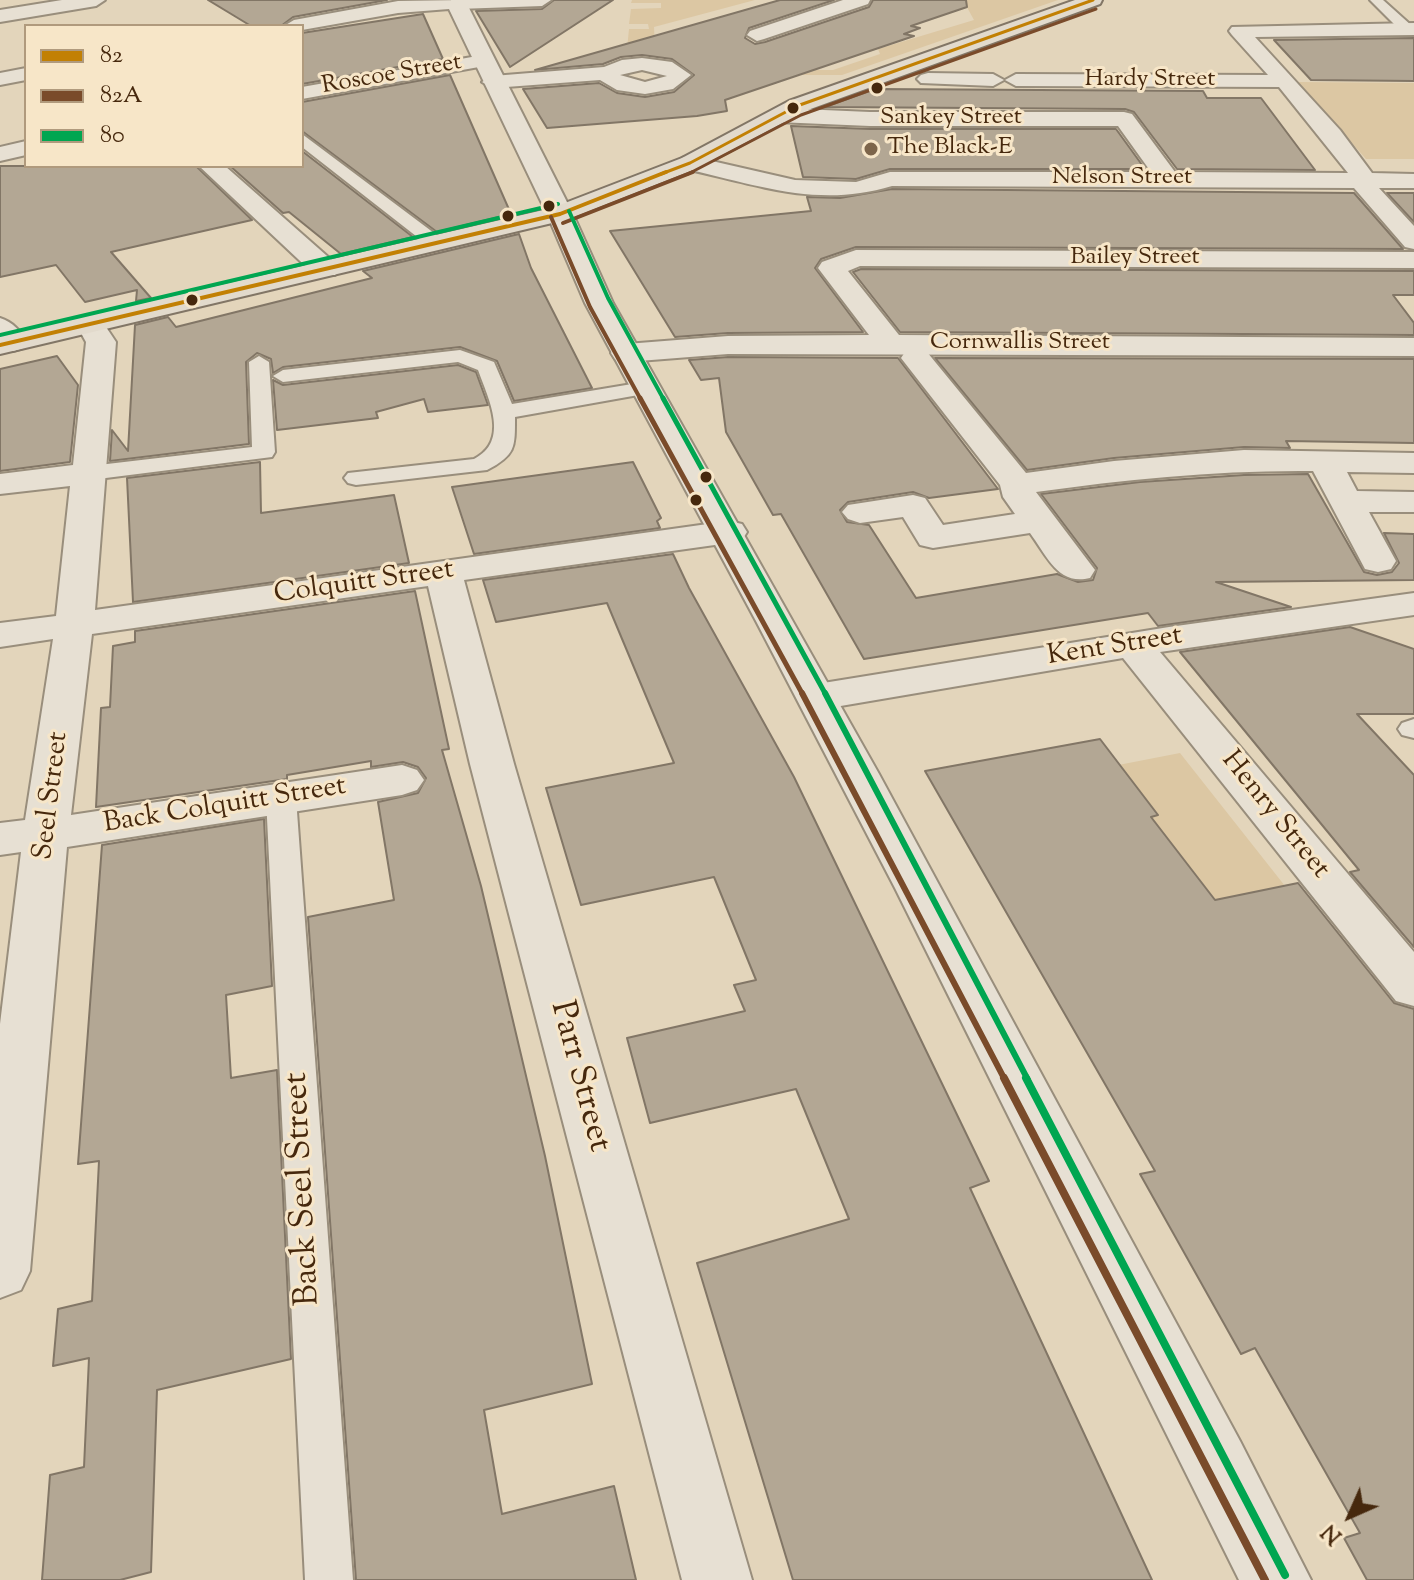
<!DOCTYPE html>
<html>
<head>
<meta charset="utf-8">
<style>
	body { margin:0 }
	#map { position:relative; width:1414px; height:1580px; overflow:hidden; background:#e3d5bb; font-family:"Sorts Mill Goudy",serif }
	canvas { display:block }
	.legend { position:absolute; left:24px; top:24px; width:280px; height:144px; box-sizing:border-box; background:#f7e6c8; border:2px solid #b09a7d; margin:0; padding:10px 14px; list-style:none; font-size:24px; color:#46280d }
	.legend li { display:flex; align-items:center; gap:16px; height:40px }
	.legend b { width:40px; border:2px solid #b09a7d }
	.north { position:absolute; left:1310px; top:1476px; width:80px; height:80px; -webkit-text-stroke:6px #f7e6c8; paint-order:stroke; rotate:225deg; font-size:22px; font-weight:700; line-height:32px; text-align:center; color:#46280d }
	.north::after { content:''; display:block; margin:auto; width:28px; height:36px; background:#46280d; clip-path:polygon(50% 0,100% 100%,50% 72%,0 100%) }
</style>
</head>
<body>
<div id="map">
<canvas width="1414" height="1580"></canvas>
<ul class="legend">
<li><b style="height:10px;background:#c28004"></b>82</li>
<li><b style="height:10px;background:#7a4b2a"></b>82A</li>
<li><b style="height:10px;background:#00a651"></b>80</li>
</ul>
<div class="north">N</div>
</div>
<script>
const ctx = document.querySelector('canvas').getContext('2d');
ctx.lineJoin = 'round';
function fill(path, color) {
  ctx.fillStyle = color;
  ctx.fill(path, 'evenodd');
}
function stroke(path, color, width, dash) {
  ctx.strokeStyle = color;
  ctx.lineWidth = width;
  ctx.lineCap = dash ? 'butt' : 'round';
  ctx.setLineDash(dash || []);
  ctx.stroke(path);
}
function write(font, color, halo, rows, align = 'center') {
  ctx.font = font + ' "Sorts Mill Goudy",serif';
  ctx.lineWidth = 6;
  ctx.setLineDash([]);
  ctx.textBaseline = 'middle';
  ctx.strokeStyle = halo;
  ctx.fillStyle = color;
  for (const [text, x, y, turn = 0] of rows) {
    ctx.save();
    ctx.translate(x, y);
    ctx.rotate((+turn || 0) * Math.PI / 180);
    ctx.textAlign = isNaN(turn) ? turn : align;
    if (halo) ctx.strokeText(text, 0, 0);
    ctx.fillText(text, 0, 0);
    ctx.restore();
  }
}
const green = new Path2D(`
	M632 0H755L654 27 655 49H627L629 29H649L648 24H629L631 9 661 8V3H631Z
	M963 0H1058L842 75H759L764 70H833L880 54 878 49 974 20Z
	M1298 82 1414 83V159H1366Z
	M1180 753 1285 886 1215 900 1031 782Z`);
const building = new Path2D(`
	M208 0H387L293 17 281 26H251Z
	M554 0H613L510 67 476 11 542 9Z
	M780 0H834L749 28 745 38 755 44 765 42 869 7 873 0H966L967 7 911 26 920 28 904 34 914 36 725 100 727 111 697 116 547 128 523 89 599 83 617 93 645 97 674 92 694 75 672 59 642 55 621 57 603 64 535 70Z
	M423 14 443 59 302 84V33Z
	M1414 38V81L1311 80 1274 40Z
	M450 75 511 214 437 232 302 131V102Z
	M875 89 1203 91 1207 98H1261L1315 170 1177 169 1134 112 1125 109 825 107Z
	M791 126 870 129H1116L1145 169H890L856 179 803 177Z
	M302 151 413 237 341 254 289 212 283 213 230 166H302Z
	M0 166H196L252 220 111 252 151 298 136 301 137 290 85 302 56 265 0 277Z
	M892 189 1354 193 1403 249 856 247 821 259 815 268 863 332 728 333 675 337 610 231 811 211 807 197 840 198Z
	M1387 193H1414V222Z
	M519 234 531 268 592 388 514 401 497 361 460 347 283 367 273 373 271 359 257 353 246 362 249 444 110 461 112 430 128 451 135 325 168 317 176 327 372 278 363 271Z
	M861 269 1414 271V295H1393L1414 323V335L900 332 853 272Z
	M57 356 78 385 70 462 0 471V369Z
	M728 357 898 358 998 489 929 498 913 492 848 502 840 510 847 522 869 525 916 598 1057 574 1078 582 1093 580 1097 568 1041 494 1140 482 1244 475 1308 474 1364 572 1377 575 1392 572 1399 563 1384 533 1414 534V580L1216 582 1291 607 1158 626 1148 613 864 659 781 514 773 515 726 432 719 378 701 380 689 360Z
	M935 358 1414 359V443L1286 441 1290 448 1244 447 1114 458 1027 470Z
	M458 365 476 372 488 405 428 412 424 399 376 412 378 418 277 430 273 380 283 385Z
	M260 462 261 513 394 495 409 563 133 602 127 478Z
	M633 462 661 518 657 521 660 528 474 554 452 487Z
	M673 554 689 588 794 777 989 1181 970 1188 1152 1580H793L697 1263 849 1219 796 1089 650 1123 627 1038 745 1011 734 985 756 980 714 877 581 905 546 788 674 763 607 603 496 622 483 580Z
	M415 591 449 749 442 750 481 886 545 1156 592 1384 484 1410 502 1514 614 1486 636 1580H356L308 917 394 900 378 802 418 793 426 778 418 767 403 762 371 767V761L287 775V779L96 807 101 708 110 707 113 646 135 642V631Z
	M1350 627 1414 649V714H1357L1414 775V947L1350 872 1359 870 1180 652Z
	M1100 739 1158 815 1151 817 1215 900 1298 883 1394 1003 1414 1009V1580H1367L1344 1538 1360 1533 1255 1348 1241 1354 1140 1174 1155 1171 925 771Z
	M264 819 272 986 226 995 231 1078 277 1070 291 1359 157 1390 151 1572 120 1580H42L50 1475 84 1467 89 1358 53 1366 58 1309 92 1301 99 1161 78 1164 102 845Z`);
const service = new Path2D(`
	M1370 0H1383L1412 26V32H1402Z
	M302 134 442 239 445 243 442 247H430L302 147Z
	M460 350 494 362 512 404 644 382 655 388 644 394 515 417C515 447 516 455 487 470L356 485 348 483 344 478 348 473 474 459C510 441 489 400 478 370L458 362 283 382 273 376 283 370Z
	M259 356 269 362 275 452 272 457 90 480 82 478 78 473 82 468 90 466 252 447 249 362Z
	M1414 719V738L1402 735 1398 729 1402 723Z
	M281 788 292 791 296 798 353 1580H305L266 798 270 791Z`);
const pedestrian = new Path2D(`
	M928 73 993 74 1004 80 993 86 921 83 917 79 921 75Z
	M916 349 927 352 1026 473 1114 461 1244 450 1414 453V473L1347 472 1357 491 1414 492V512H1369L1396 561 1391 569 1378 572 1365 569 1313 471C1220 470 1128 479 1036 492L1095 570 1090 578C1058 586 1047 556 1030 533L933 548 920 545 903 517 860 523 848 519 842 512 848 505 913 495 925 498 943 525 1015 514 1003 497 1000 485 901 358 905 352Z`);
const minor = new Path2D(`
	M62 0H105L96 6 0 22V10Z
	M451 0H551L542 6 458 9 451 7Z
	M843 0H870L868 4 764 39 757 41 747 35 750 31Z
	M1414 23V35L1255 37 1340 130 1372 173 1414 174V188H1379L1414 226V249L1405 247 1354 188 892 186C820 208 761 186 690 170L682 168 678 163 682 158 690 156 795 180 856 182 890 172H1151L1118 126H870L777 122 766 115 777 108 870 112H1124L1132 114 1175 172 1348 173 1279 87 1016 86 1005 80 1016 74 1268 75 1232 35 1229 31 1232 27Z
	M483 55 490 57 493 61 490 65 302 99V87Z
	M642 58 672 62 691 75 673 89 645 94 617 90 600 80 493 88 482 82 493 76 604 67 622 60ZM642 70 667 76 645 82 620 75Z
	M26 141V155L0 161V147Z
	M199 166H225L335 263 339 269 335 275H315Z
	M856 250 1414 252V268L860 266 848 271 899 335 1414 338V356L728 354 626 362 615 359 611 353 615 347 626 344 728 336 869 335 818 268 822 262Z
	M90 315 100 318 116 342 95 610 729 521 742 524 747 532 742 540 729 543 464 580 514 764 752 1580H682L470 764 428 586 92 634 71 815 402 765 417 770 424 780 417 790 402 795 67 847 30 1271 21 1290 0 1298V1024L21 852 0 855V823L25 820 53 639 0 647V623L56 616 70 486 0 494V474L73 465 86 342 76 324 80 318Z
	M0 318C13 322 20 331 28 342L23 348 13 351 0 345Z
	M1414 593V615L1160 652 1414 952V1006L1396 1001 1123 658 817 710 803 706 797 697 803 688 817 684 1169 627Z`);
const tertiary = new Path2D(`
	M465 0 573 214 613 303 879 774 1240 1441 1311 1580H1239L895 888 756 621 585 303 547 214 449 9 398 13 302 30V26H284L294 20 398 1Z
	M26 68V80L0 85V73Z`);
const primary = new Path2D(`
	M1075 0H1102L1100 4 805 111 698 168 569 219 0 354V336L552 208 682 158 789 101Z`);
const bus1Far1 = new Path2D(`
	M661 174 690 163 797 106 1093 0`);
const bus1 = new Path2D(`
	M0 345 560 214 666 172`);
const bus2Far4 = new Path2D(`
	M688 174 801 115 1096 9`);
const bus2Far3 = new Path2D(`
	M551 217 590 307 641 400
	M563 223 693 172`);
const bus2Far2 = new Path2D(`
	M640 398 803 695`);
const bus2Far1 = new Path2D(`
	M802 693 1005 1080`);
const bus2 = new Path2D(`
	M1004 1078 1265 1580`);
const bus3Far3 = new Path2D(`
	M569 211 608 298 664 400
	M0 335 558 204`);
const bus3Far2 = new Path2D(`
	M663 398 826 695`);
const bus3Far1 = new Path2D(`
	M825 693 1028 1080`);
const bus3 = new Path2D(`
	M1026 1078 1285 1575`);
const markers = [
	[877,88,7,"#46280d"],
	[793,108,7,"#46280d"],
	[871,149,8,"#7d654a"],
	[549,206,7,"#46280d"],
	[508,216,7,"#46280d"],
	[192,300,7,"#46280d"],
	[706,477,7,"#46280d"],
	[696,500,7,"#46280d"]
];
const farStreetnames = [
	["Roscoe Street",392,76,-10],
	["Hardy Street",1150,81],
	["Sankey Street",951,119],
	["Nelson Street",1122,179],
	["Bailey Street",1135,259],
	["Cornwallis Street",1020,344]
];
const farPoinames = [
	["The Black-E",887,149]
];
const streetNames = [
	["Colquitt Street",364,584,-8],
	["Kent Street",1115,648,-9],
	["Seel Street",53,796,-83],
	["Back Colquitt Street",225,807,-9],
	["Henry Street",1274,816,51]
];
const nearStreetnames = [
	["Parr Street",578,1077,75],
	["Back Seel Street",305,1189,-93]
];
fill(green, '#dcc7a3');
fill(building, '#b3a794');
stroke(building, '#827666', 2);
stroke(service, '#998e7c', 4);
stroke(pedestrian, '#998e7c', 4);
stroke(minor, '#998e7c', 4);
stroke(tertiary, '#998e7c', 4);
stroke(primary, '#827666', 4);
fill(service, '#e7e0d3');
fill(pedestrian, '#e7e0d3');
fill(minor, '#e7e0d3');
fill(tertiary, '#e7e0d3');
fill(primary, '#e2dacc');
stroke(bus1Far1, '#c28004', 3);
stroke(bus1, '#c28004', 4);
stroke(bus2Far4, '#7a4b2a', 3);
stroke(bus2Far3, '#7a4b2a', 4);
stroke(bus2Far2, '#7a4b2a', 5);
stroke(bus2Far1, '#7a4b2a', 6);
stroke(bus2, '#7a4b2a', 8);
stroke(bus3Far3, '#00a651', 4);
stroke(bus3Far2, '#00a651', 5);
stroke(bus3Far1, '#00a651', 6);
stroke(bus3, '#00a651', 8);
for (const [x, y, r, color] of markers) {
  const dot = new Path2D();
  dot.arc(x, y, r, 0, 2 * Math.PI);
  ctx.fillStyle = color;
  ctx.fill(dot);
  stroke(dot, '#f7e6c8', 3);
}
write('24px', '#46280d', '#f7e6c8', farStreetnames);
write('24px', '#46280d', '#f7e6c8', farPoinames, 'left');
write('28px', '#46280d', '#f7e6c8', streetNames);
write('34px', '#46280d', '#f7e6c8', nearStreetnames);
</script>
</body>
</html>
